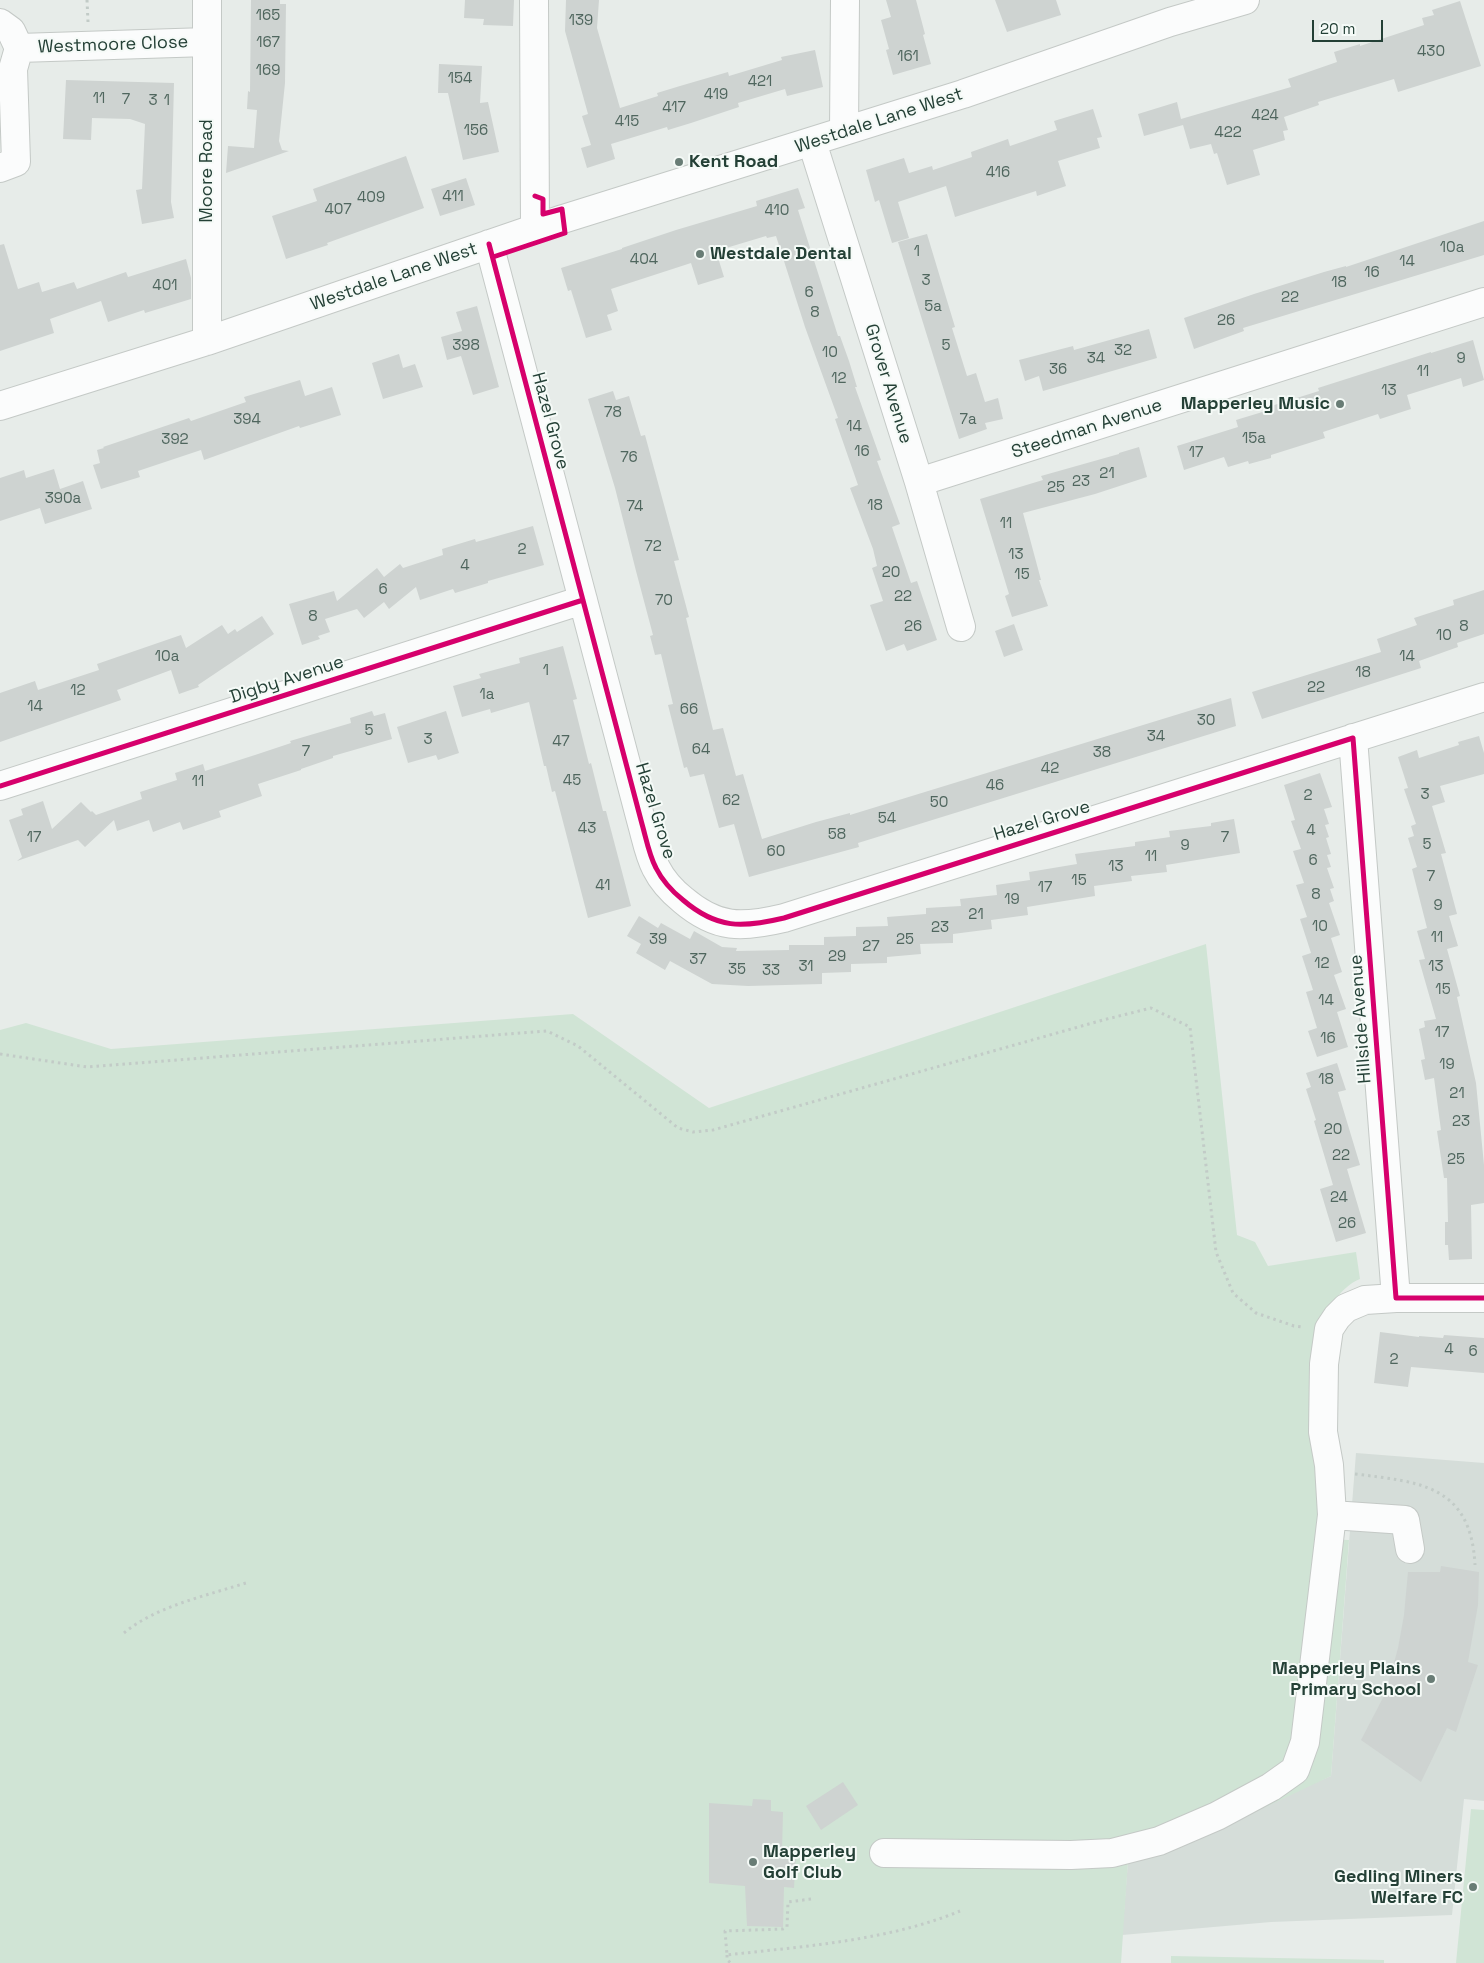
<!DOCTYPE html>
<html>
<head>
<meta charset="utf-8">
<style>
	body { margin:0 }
	#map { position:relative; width:1484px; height:1963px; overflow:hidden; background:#e7ece9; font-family:"Space Grotesk",sans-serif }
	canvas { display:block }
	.scale { position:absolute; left:1312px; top:20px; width:71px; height:22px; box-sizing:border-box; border:2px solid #244036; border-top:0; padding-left:6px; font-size:15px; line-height:18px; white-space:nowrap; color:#244036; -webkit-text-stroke:4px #f5faf7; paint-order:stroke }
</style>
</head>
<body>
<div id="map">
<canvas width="1484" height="1963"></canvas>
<div class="scale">20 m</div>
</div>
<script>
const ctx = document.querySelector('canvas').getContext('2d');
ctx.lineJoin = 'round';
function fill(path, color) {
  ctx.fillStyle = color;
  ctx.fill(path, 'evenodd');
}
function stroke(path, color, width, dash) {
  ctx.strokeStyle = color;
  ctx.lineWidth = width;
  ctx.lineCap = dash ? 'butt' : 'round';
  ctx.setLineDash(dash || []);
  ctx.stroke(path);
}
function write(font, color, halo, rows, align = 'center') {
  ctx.font = font + ' "Space Grotesk",sans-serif';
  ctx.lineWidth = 4;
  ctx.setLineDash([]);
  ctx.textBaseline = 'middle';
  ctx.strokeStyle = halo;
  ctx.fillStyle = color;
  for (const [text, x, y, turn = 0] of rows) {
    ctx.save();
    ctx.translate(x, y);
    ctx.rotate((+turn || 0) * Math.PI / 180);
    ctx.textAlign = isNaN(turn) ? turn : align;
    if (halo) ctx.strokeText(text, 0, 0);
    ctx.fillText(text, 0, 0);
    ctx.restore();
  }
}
const built = new Path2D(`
	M1356 1453 1484 1463V1801L1464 1799 1452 1915 1271 1922 1122 1935 1128 1861 1331 1776Z`);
const green = new Path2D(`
	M1206 944 1237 1235 1255 1242 1268 1266 1356 1252 1360 1279C1341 1287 1333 1303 1323 1320L1320 1487 1322 1539 1349 1540 1331 1776 1188 1844 1128 1861 1121 1963H0V1030L26 1023 111 1049 573 1014 709 1108Z
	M1471 1809 1484 1810V1963H1456Z
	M1171 1956 1384 1960V1963H1171Z`);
const building = new Path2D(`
	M251 0H280V4H286L285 83 279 141 282 150 289 151 226 173 228 146 254 148 257 110 247 109 248 91 250 92Z
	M465 0H514L513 26 483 25 484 19 464 18Z
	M566 0H599L597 28 620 108 658 96 657 93 680 86 728 72 729 76 782 60 781 57 815 50 823 87 787 96 785 89 738 103 739 107 691 123 668 130 667 127 611 144 615 159 587 168 581 148 591 145 582 116 588 114 565 31Z
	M886 0H916L925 34 923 35 931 64 893 75 886 50 889 49 881 20 891 17Z
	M995 0H1056L1061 15 1007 32Z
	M1460 1 1481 66 1398 92 1394 79 1318 102 1319 105 1284 117 1288 130 1283 131 1285 140 1253 150 1260 175 1227 185 1217 153 1214 154 1211 144 1190 149 1183 125 1144 136 1138 114 1177 102 1181 119 1291 87 1288 79 1337 62 1334 52 1360 44V46L1424 25 1422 18 1434 15 1432 10Z
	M439 64 482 66 480 103 488 102 499 152 463 160 448 93H438Z
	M66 80 174 83 171 202 174 218 142 224 136 190 142 189 145 124 130 119 92 118 91 140 63 139Z
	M1093 109 1102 137 1097 138 1100 148 1058 161 1066 186 1037 196 1036 191 955 217 946 186 898 202 909 238 892 243 879 200 875 202 866 170 904 158 909 173 932 166 933 170 972 157 971 152 1008 139 1010 146 1057 130 1054 121Z
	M406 156 424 208 327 243 328 245 286 259 272 216 317 201 313 189Z
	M466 178 475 205 440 216 431 189Z
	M798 188 805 208 798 210 838 336H840L849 361 857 387H855L881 460 877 461 900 524 892 527 911 583 917 581 937 640 907 651 904 644 886 651 870 605 883 601 872 568 877 566 873 549 850 488 858 485 835 419 838 418 805 327 776 236 767 238 766 236 716 251 724 277 698 285 691 263 611 289 618 311 607 315 612 330 586 338 571 290 568 291 561 268 622 249V248L676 230 757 206 756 201Z
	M1484 221V255L1243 328 1244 331 1194 349 1184 318 1254 294 1324 272 1346 266V267Z
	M927 234 955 327 952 328 967 376 976 373 985 402 998 398 1003 419 985 423 987 429 959 439 898 242Z
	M4 244 18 289 39 282 42 292 74 282 77 289 126 272 128 277 186 259 191 278V299L145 313 144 310 108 322 101 301 50 319 54 333 0 351V245Z
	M477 306 499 387 473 395 461 356 447 360 441 337 462 331 456 312Z
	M1149 329 1157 358 1043 391 1039 376 1025 381 1019 360 1073 346 1074 350Z
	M1473 340 1484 380 1463 387 1461 378 1407 395 1411 409 1380 419 1378 414 1323 432 1325 438 1271 455V458L1249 464 1248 461 1228 467 1224 457 1184 470 1177 446 1238 427 1236 420 1269 410 1268 407 1319 391 1318 388 1431 352V353Z
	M399 354 403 368 415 364 423 387 383 399 372 363Z
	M300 380 305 396 332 387 341 415 300 428 299 426 204 460 201 450 138 471 140 477 101 489 93 465 100 463 97 450 104 448 103 447 189 418 191 421 246 402 244 397Z
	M613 391 616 400 629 396 641 436 645 435 679 560 674 561 689 617 686 618 713 730 723 728 736 776 743 774 762 839 816 822 850 813V815L1231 698 1236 726 858 843 859 847 749 877 734 824 719 828 704 774 690 777 687 767 684 768 668 705 673 704 661 654 655 655 650 636 653 635 636 571 615 488 588 399Z
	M1139 447 1147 477 1095 494 1023 513 1041 580H1039L1048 606 1012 617 1005 596 1009 594 980 499 1043 480 1041 476 1119 454V453Z
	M54 469 60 489 83 481 92 509 45 524 40 508 0 521V478L24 470 26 478Z
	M533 526 544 565 488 581V583L455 593 453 589 420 600 416 587 389 609 384 602 364 618 357 609 325 619 330 632 318 636 320 639 302 645 289 604 334 591 337 601 377 568 384 577 400 564 403 568 443 555 442 549 475 539 476 542Z
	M1484 590V634L1457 643 1458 647 1419 661 1421 668 1262 719 1252 692 1381 652 1377 639 1417 625 1414 618 1454 605 1453 600Z
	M262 616 274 634 198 685 199 687 179 694 171 670 117 690 121 700 0 742V693L35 681 38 690 99 670 97 664 181 635 186 648 222 625 228 634 235 629 237 632Z
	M1014 624 1023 650 1004 657 995 631Z
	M563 646 577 699 573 700 589 764 591 763 603 811H606L631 906 588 918 555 791 552 792 546 766H544L529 702 491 713 490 709 462 717 453 686 481 678 479 674 520 663 519 658Z
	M372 711 374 716 385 713 392 739 333 756V758L301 769V770L258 784 262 796 219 811 221 817 183 830 180 822 153 832 149 820 117 831 114 820 85 847 78 840 17 861 22 857 9 820 23 815 21 809 43 801 52 829 81 802 91 812 92 811 96 815 142 799 140 792 177 780 175 773 203 764 205 771 255 755 291 743 290 741 351 723 350 718Z
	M446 711 459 753 438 760 436 755 408 763 397 727Z
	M1479 736 1484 753V774L1440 786 1445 802 1432 806 1446 853 1441 854 1457 914 1449 916 1458 946 1447 949 1460 996 1457 997 1476 1083 1484 1165V1203L1471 1205 1472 1259 1449 1260 1448 1245H1445V1222H1448L1447 1178H1444L1437 1131 1441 1130 1434 1078 1425 1080 1421 1060 1425 1059 1419 1029 1425 1027 1424 1021 1436 1019 1419 960 1425 959 1417 931 1427 928 1412 869 1417 867 1408 838 1414 836 1411 826 1416 824 1404 789 1408 788 1398 757 1417 750 1419 758 1459 745 1458 742Z
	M1320 773 1332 807 1324 809 1329 824 1325 825 1329 837 1326 838 1331 854 1327 855 1331 867 1327 868 1334 888 1330 889 1334 901 1329 903 1340 935 1331 938 1342 972 1334 975 1346 1009 1337 1012 1348 1047 1317 1057 1308 1031 1317 1028 1306 992 1313 990 1302 956 1311 953 1300 919 1307 917 1296 885 1304 883 1293 851 1301 849 1291 821 1295 820 1284 785Z
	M1234 819 1240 853 1166 865 1167 872 1131 876 1132 881 1094 886 1095 896 1027 907 1028 915 991 920 992 929 953 934V943L920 944 921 954 887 957V963L851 964V972L822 973V984L748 986 712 984 670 961 665 970 636 953 641 944 627 936 639 916 658 928 661 923 690 939 694 931 722 947 737 948 736 951 789 950V945H824V937L856 936V927L888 926 887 917 926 914V908L961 906 960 899 997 895 996 885 1030 880 1029 872 1077 864 1075 854 1135 846V842L1170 837 1169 831 1211 826V823Z
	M1337 1063 1346 1090 1338 1092 1360 1165 1347 1169 1366 1233 1336 1242 1320 1189 1333 1185 1314 1121 1316 1120 1306 1089 1311 1087 1306 1073Z
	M1380 1332 1419 1337V1336L1443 1338 1444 1335 1484 1338V1373L1411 1367 1408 1387 1374 1383Z
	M1441 1566 1479 1572 1478 1605 1468 1662 1478 1665 1456 1732 1447 1728 1421 1782 1361 1740 1386 1692 1398 1648 1404 1615 1408 1572H1440Z
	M843 1782 858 1805 821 1830 806 1806Z
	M753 1799 771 1800V1811L783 1812 782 1852 796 1853 794 1888 784 1887 783 1927 747 1926 745 1886 709 1883V1803L752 1806Z`);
const path = new Path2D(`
	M87 0 88 22
	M0 1054 87 1067 547 1031 578 1046 678 1128 693 1132 713 1130 1103 1020 1151 1008 1190 1027 1216 1252 1233 1293 1256 1313 1294 1326 1303 1327
	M1355 1474C1420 1482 1471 1485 1475 1565
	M124 1633C156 1606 209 1595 249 1582
	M811 1899 788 1902 787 1927 783 1929 725 1931 727 1955C805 1946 887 1941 960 1911
	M727 1955V1960L731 1963`);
const minor = new Path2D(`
	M207 0V341
	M534 0 535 228
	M0 23 11 31 19 48 13 69 16 162 0 168
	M19 48 207 42
	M844 131 845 0
	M812 142 919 482 961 627
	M489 244 642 824C646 838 649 855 656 868 662 880 673 892 683 900 717 929 742 928 784 918L1484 697
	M0 406 207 341 563 219 963 94 1170 22 1245 0
	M919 482 1484 302
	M1353 738 1396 1298
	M0 786 583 600
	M1332 1515 1405 1520 1410 1549
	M884 1853 1071 1855 1112 1853 1159 1841 1217 1816 1271 1787 1295 1770 1305 1742 1332 1515 1329 1465 1323 1432 1324 1364 1329 1329 1337 1317 1346 1308 1365 1300 1396 1298H1484`);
const cycleway = new Path2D(`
	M489 244 642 824C646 838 649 855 656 868 662 880 673 892 683 900 717 929 742 928 784 918L1353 738 1396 1298H1484
	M493 257 565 233 562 209 543 214V199L535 196
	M0 786 583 600`);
const markers = [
	[679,162,5,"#687c75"],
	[700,254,5,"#687c75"],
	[1340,404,5,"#687c75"],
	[1431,1679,5,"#687c75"],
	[753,1862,5,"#687c75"],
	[1473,1887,5,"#687c75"]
];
const numberNames = [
	["165",268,16],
	["139",581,21],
	["167",268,43],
	["430",1431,52],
	["161",908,57],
	["169",268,71],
	["154",460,79],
	["421",760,82],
	["419",716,95],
	["11",99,99],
	["7",126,100],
	["3",153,101],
	["1",167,101],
	["417",674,108],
	["424",1265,116],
	["415",627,122],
	["156",476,131],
	["422",1228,133],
	["416",998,173],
	["411",453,197],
	["409",371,198],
	["407",338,210],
	["410",777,211],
	["10a",1452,248],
	["1",917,252],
	["404",644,260],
	["14",1407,262],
	["16",1372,273],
	["3",926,281],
	["18",1339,283],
	["401",165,286],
	["6",809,293],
	["22",1290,298],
	["5a",933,307],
	["8",815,313],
	["26",1226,321],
	["398",466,346],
	["5",946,346],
	["32",1123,351],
	["10",830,353],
	["34",1096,359],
	["9",1461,359],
	["36",1058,370],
	["11",1423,372],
	["12",839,379],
	["13",1389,391],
	["78",613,413],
	["394",247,420],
	["7a",968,420],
	["14",854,427],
	["15a",1254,439],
	["392",175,440],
	["16",862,452],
	["17",1196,453],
	["76",629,458],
	["21",1107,474],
	["23",1081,482],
	["25",1056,488],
	["390a",63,499],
	["18",875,506],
	["74",635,507],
	["11",1006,524],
	["72",653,547],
	["2",522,550],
	["13",1016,555],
	["4",465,566],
	["20",891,573],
	["15",1022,575],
	["6",383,590],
	["22",903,597],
	["70",664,601],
	["8",313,617],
	["26",913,627],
	["8",1464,627],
	["10",1444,636],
	["10a",167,657],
	["14",1407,657],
	["1",546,671],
	["18",1363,673],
	["22",1316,688],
	["12",78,691],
	["1a",487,695],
	["14",35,707],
	["66",689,710],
	["30",1206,721],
	["5",369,731],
	["34",1156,737],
	["3",428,740],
	["47",561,742],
	["64",701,750],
	["7",306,752],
	["38",1102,753],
	["42",1050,769],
	["45",572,781],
	["11",198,782],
	["46",995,786],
	["3",1425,795],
	["2",1308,796],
	["62",731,801],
	["50",939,803],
	["54",887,819],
	["43",587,829],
	["4",1311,831],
	["58",837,835],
	["17",34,838],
	["7",1225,838],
	["5",1427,845],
	["9",1185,846],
	["60",776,852],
	["11",1151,857],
	["6",1313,861],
	["13",1116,867],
	["7",1431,877],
	["15",1079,881],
	["41",603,886],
	["17",1045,888],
	["8",1316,895],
	["19",1012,900],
	["9",1438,906],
	["21",976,915],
	["10",1320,927],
	["23",940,928],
	["11",1437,938],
	["39",658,940],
	["25",905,940],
	["27",871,947],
	["29",837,957],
	["37",698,960],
	["12",1322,964],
	["31",806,967],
	["13",1436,967],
	["35",737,970],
	["33",771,971],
	["15",1443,990],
	["14",1326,1001],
	["17",1442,1033],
	["16",1328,1039],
	["19",1447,1065],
	["18",1326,1080],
	["21",1457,1094],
	["23",1461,1122],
	["20",1333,1130],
	["22",1341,1156],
	["25",1456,1160],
	["24",1339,1198],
	["26",1347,1224],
	["4",1449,1350],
	["6",1473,1352],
	["2",1394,1360]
];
const streetNames = [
	["Westmoore Close",113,45,-2],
	["Westdale Lane West",879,121,-18],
	["Moore Road",207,171,-90],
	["Westdale Lane West",394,277,-19],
	["Grover Avenue",888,384,73],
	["Hazel Grove",550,421,75],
	["Steedman Avenue",1087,429,-18],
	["Digby Avenue",287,680,-18],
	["Hazel Grove",655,811,73],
	["Hazel Grove",1042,821,-17],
	["Hillside Avenue",1361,1019,-94]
];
const poiNames = [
	["Kent Road",689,162],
	["Westdale Dental",710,254],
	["Mapperley Music",1330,404,"right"],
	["Mapperley Plains",1421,1669,"right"],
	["Primary School",1421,1690,"right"],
	["Mapperley",763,1852],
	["Golf Club",763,1873],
	["Gedling Miners",1463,1877,"right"],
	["Welfare FC",1463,1898,"right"]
];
fill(built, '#d5ddd9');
fill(green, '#d0e4d5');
fill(building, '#ced3d1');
stroke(minor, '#c4c9c6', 30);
stroke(path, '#c2cbc7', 3, [2.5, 4]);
stroke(minor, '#fbfcfc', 28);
stroke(cycleway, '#d6006c', 5);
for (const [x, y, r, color] of markers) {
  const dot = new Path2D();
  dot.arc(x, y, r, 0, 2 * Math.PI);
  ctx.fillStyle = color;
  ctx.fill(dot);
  stroke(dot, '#f5faf7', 2);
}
write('15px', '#4f665e', null, numberNames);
write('18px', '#244036', '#f5faf7', streetNames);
write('bold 18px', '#244036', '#f5faf7', poiNames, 'left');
</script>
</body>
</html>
